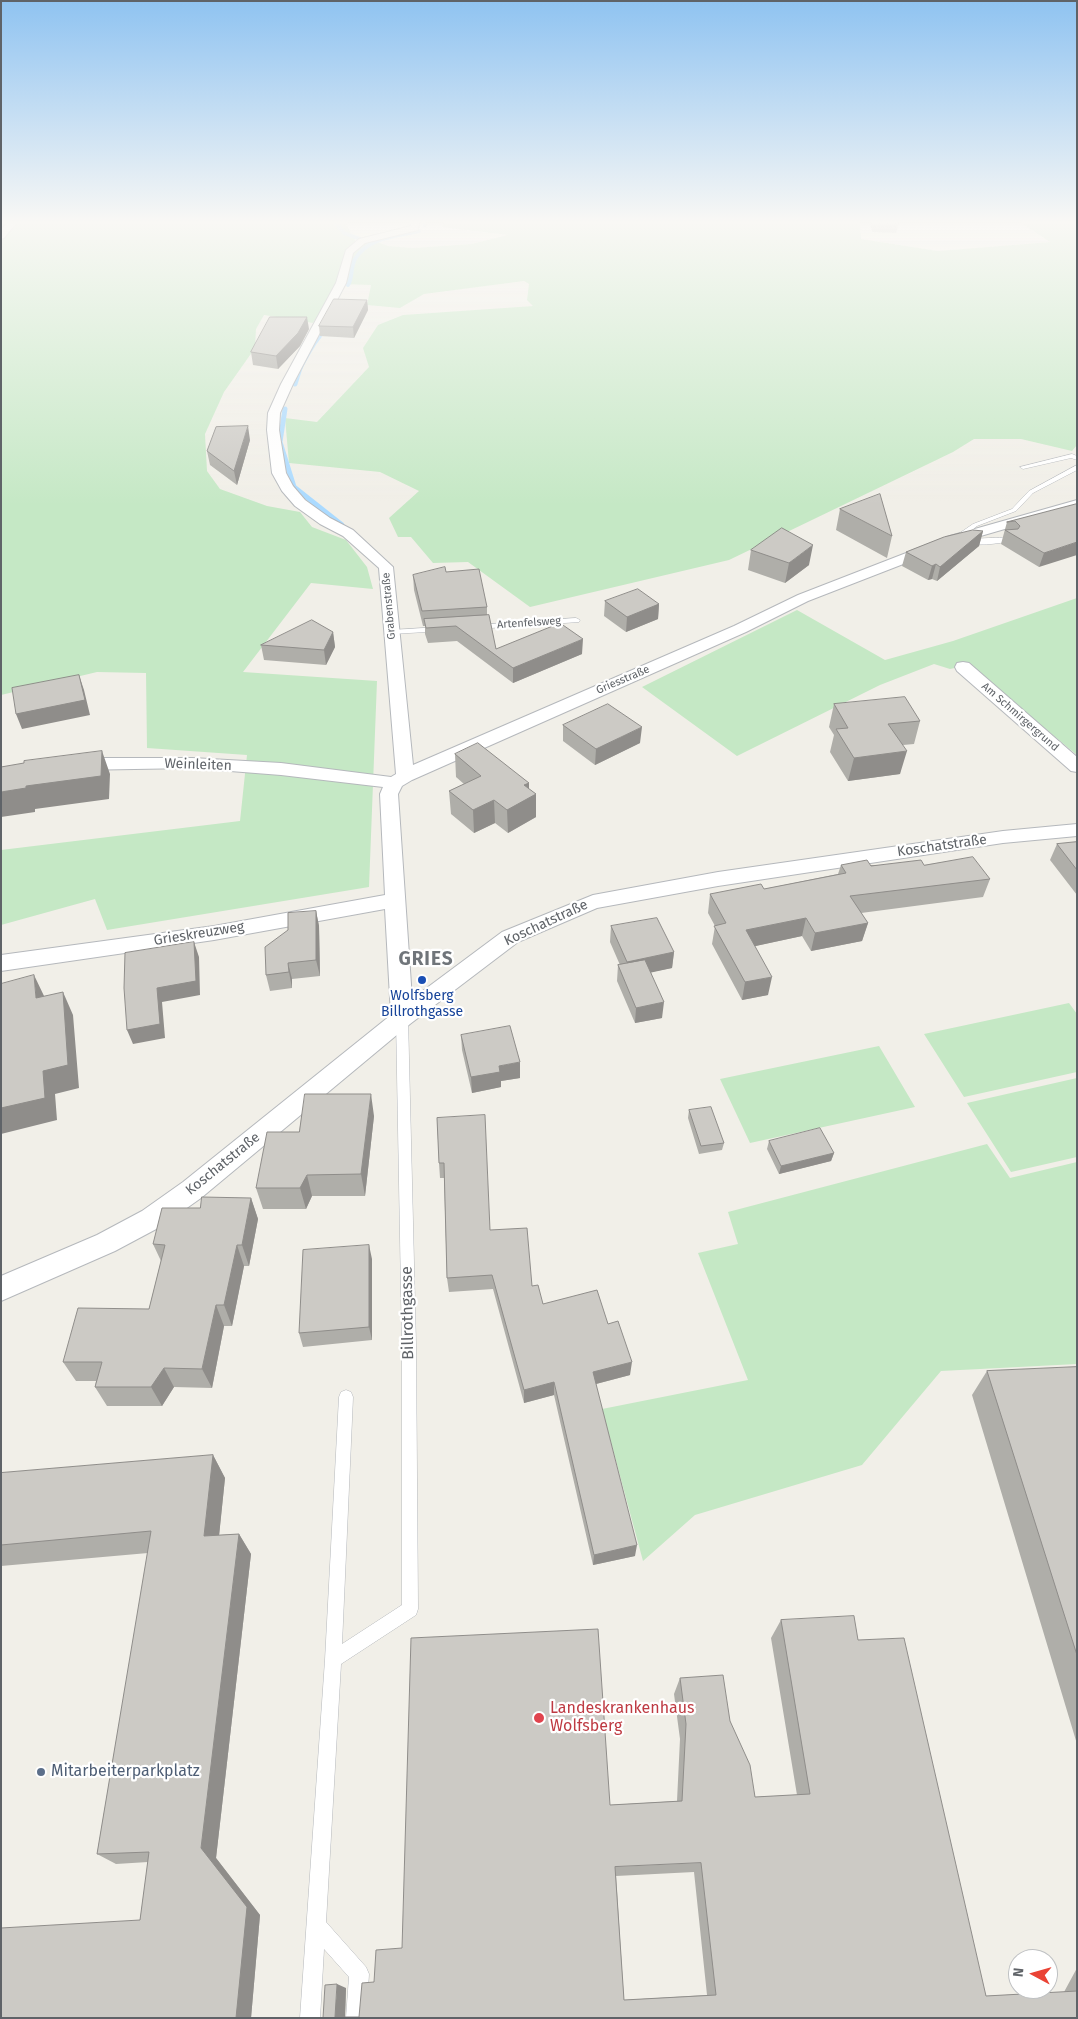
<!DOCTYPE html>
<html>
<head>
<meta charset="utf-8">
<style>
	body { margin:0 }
	#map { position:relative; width:1078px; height:2019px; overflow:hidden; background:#f1efe8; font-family:"Fira Sans",sans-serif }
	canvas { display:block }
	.frame { position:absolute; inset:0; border:2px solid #5f6368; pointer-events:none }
	.north { position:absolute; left:1008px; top:1949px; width:50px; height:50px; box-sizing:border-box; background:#fff; border:1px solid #bfc1c3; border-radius:50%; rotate:276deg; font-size:14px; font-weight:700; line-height:20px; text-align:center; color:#5f6368 }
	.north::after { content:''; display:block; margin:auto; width:18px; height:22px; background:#ea4335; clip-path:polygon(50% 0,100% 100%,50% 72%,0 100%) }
</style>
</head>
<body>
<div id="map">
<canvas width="1078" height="2019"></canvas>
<div class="frame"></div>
<div class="north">N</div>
</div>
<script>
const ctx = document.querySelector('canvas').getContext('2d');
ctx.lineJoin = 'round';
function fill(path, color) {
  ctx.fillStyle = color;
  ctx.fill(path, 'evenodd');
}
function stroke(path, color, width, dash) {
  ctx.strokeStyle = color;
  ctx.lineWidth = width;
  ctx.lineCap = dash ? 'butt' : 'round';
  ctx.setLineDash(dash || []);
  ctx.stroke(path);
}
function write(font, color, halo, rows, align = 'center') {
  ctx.font = font + ' "Fira Sans",sans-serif';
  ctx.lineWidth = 4.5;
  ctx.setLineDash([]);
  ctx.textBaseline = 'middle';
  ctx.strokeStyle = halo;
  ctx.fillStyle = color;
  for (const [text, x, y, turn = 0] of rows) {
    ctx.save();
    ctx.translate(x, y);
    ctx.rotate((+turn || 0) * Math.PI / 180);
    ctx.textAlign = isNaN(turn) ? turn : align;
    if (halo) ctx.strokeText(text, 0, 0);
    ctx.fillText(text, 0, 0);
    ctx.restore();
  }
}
const green = new Path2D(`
	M1 222H348L346 224 356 242H378L388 246 413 248 471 244 508 235 442 227 444 222H860L861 239 938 251 1050 242 1020 222H1077V445L1072 451 1021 439H974L953 452 729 560 530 607 468 562 433 563 411 537H398L389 518 419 491 380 472 289 463 285 418 317 422 369 367 363 348 378 325 403 315 533 306 527 300 529 284 524 281 424 294 400 308 367 305 371 285 339 284 313 323 264 315 256 329 255 348 224 392 205 434 207 471 220 489 267 506 300 512 312 527 346 540 367 567 373 589 311 583 243 672 377 681 369 887 107 930 95 899 1 925V850L240 821 247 755 147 748 146 673 97 672 1 695Z
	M1077 598V755L968 665 950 669 934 664 880 685 737 756 642 687 797 610 885 660 953 641Z
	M1069 1003 1077 1014V1072L964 1097 924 1034Z
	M879 1046 915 1107 750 1143 720 1079Z
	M1077 1078V1157L1011 1172 967 1103Z
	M987 1144 1010 1178 1077 1162V1364L941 1371 862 1465 695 1515 643 1561 602 1409 748 1380 698 1253 738 1244 728 1212Z`);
const streamFar1 = new Path2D(`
	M335 222 344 233 360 239
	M423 222 425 225
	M348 285C353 277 350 268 355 259 368 237 397 236 419 231
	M300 369C306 357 312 346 320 336`);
const stream = new Path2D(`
	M295 384 300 368
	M285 409 280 442 294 487 342 525`);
const lane = new Path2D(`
	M1072 454 1077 456V460L1071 458 1023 469 1020 467Z
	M1077 465V470L1033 493 1016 511 977 526 958 541 951 539 973 524 1012 509 1029 491Z
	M1010 537 1014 539 1013 541C999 543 974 548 962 541 967 538 1001 538 1010 537Z
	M576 618 580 620 579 622 476 629 472 627 476 625Z
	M440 627 444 629 443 631 392 634 388 632 392 630Z
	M402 1014 408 1018 416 1346 418 1609 416 1615 341 1664 326 1922 366 1967 369 1974 366 2018H346L349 1977 324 1949 320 2018H300L325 1660 339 1397 341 1392 346 1390 351 1392 353 1397 342 1644 402 1605V1346L396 1018Z`);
const street = new Path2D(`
	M8 222H17L4 238 1 239V230Z
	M411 222H419L418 230 365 243 353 253 346 283 293 384 280 413 279 430 286 473 293 486 305 500 330 518 353 530 393 567 413 765 734 626 798 595 950 536 1077 500V508L960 542 808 601 746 632 412 780 402 786 398 794 412 999 502 932 593 895 718 872 1003 831 1077 824V836L1003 843 718 886 597 908 518 942 410 1024 201 1198 160 1227 115 1251 1 1301V1276L97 1235 142 1211 183 1182 391 1015 385 909 214 940 1 971V955L214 926 385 895 380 794 383 787 281 775 192 768 77 770 71 768 68 764 71 760 77 758H192L281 763 391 777 396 774 379 568 343 536 320 524 295 506 282 491 272 473 267 430 268 413 281 384 336 283 346 250 359 239 411 226Z
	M963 662 969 663 1077 757V772L1071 771 957 671 955 667 957 663Z`);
const wall = new Path2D(`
	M870 222H899L896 233 872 232Z
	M367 300 368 310 354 338 320 336 319 326Z
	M309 329 300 346 278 369 253 365 251 352Z
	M250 440 237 485 210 465 207 451Z
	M1077 504 1039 567 1001 544 1007 522Z
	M840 509 892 536 887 558 836 530Z
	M983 531 979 546 937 581 932 579 928 580 902 566 906 552Z
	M751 550 809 565 785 583 748 570Z
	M446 572 487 607V615L496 649 582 654 513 683 457 641 428 643 425 634V626H423L414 590 413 575Z
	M605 601 659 604 658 619 626 632 604 616Z
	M333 632 335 647 326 665 264 660 261 645Z
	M834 704 920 721 914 744 903 745 900 774 848 781 830 752 834 735 829 727Z
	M563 725 640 743 595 765 563 741Z
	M455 754 529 783V789L536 794V817L508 833 495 823 474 833 451 814 449 791 464 784 456 777Z
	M1077 842V895L1050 860 1057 844Z
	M841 865H924L990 879 983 897 861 913 868 923 862 941 811 951 802 936 755 946 768 995 742 1000 712 944 715 926 708 913 710 894 764 889 838 874Z
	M316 911 319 926 320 976 292 979V988L270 991 266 975 288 930Z
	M611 926 674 952 672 968 651 972 662 1018 635 1023 617 981 618 965H620L610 942Z
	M461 1035 520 1078 501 1081V1087L472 1093 462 1050Z
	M689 1110 724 1143 722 1150 699 1154 688 1118Z
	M374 1116 365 1196H312L306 1209H263L256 1188 299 1132Z
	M437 1118 490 1230 532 1286 543 1304 608 1324 630 1375 596 1384 635 1556 593 1565 554 1395 524 1403 493 1289 449 1292 447 1278 444 1178H440L439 1163Z
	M769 1141 834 1153 831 1161 779 1174 767 1149Z
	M251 1198 258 1219 249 1266H244L232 1326H224L212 1388 174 1387 162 1406H107L95 1387 96 1381H76L63 1362 149 1309 161 1261 153 1244 200 1208Z
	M372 1259V1340L303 1347 299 1333Z
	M1077 1367V1744L972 1395 987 1371Z
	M213 1455 225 1478 219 1535 239 1534 251 1554 216 1858 260 1915 251 2018H1L140 1920 148 1862 116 1864 97 1854 148 1553 1 1566V1473Z
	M781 1620 858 1640 986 1996 1064 1992 1077 1968V2018H323L346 1988 345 2017H359L374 1982 402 1948 610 1805 677 1801 680 1739 674 1694 680 1678 730 1721 755 1797 797 1795 771 1638ZM694 1872 707 1995 624 2000 616 1876Z`);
const shadedWall = new Path2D(`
	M367 300 368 310 354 338 353 327Z
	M307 317 309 329 300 346 278 369 276 356Z
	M248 426 250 440 237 485 234 471Z
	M983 531 979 546 937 581 940 567Z
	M1077 542V555L1039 567 1044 553Z
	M813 545 809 565 785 583 789 563Z
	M936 564 932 579 928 580 932 566Z
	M659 604 658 619 626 632 627 617Z
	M333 632 335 647 326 665 324 650Z
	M583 639 582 654 513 683V668Z
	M79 675 84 690 90 715 22 729 16 714Z
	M642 727 640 743 595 765 596 749Z
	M102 751 110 774 109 799 35 809V812L1 817V792L26 786Z
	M907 751 900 774 848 781 854 758Z
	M529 783V798L536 794V817L508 833 507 810 524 785Z
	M494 800 495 823 474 833 473 810Z
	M316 911 319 926 320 976 316 960Z
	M806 918 802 936 742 949 746 930Z
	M868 923 862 941 811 951 815 933Z
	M194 942 199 957 200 995 162 1002 165 1038 133 1044 127 1030 157 988Z
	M674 952 672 968 626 978 627 962Z
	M288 963 292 979V988L289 972Z
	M34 975 45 998H36Z
	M772 977 768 995 742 1000 745 982Z
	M63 992 73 1015 79 1088 55 1094 57 1120 1 1134V1108L43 1071Z
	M664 1002 662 1018 635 1023 636 1008Z
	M520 1062V1078L501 1081V1087L472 1093 471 1077 499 1066Z
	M371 1094 374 1116 365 1196 361 1174Z
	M834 1153 831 1161 779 1174 781 1166Z
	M307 1175 312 1196 306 1209 300 1188Z
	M251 1198 258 1219 249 1266 242 1245Z
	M237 1245 244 1266 232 1326 224 1305Z
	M369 1245 372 1259V1340L369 1327Z
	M216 1305 224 1326 212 1388 202 1369Z
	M632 1362 630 1375 592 1385 593 1372Z
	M164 1368 174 1387 162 1406 151 1387Z
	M554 1382V1395L524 1403V1390Z
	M213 1455 225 1478 217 1556 204 1536Z
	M239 1534 251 1554 216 1858 260 1915 251 2018H236L201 1848Z
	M637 1545 635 1556 593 1565 594 1555Z
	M337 1984 346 1988 345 2018 335 2017Z`);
const building = new Path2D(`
	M334 299 367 300 353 327 319 326Z
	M270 317H307L298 333 276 356 251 352Z
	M248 426 234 471 207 451 216 427Z
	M880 494 892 536 840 509Z
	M1077 504V542L1044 553 1005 530 1018 529 1020 526 1015 521 1007 522Z
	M782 528 813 545 789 563 751 550Z
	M973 530 983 531 940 567 936 564 932 566 906 552 944 537Z
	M445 567 446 572 479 569 487 607 422 611 413 575Z
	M638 589 659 604 627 617 605 601Z
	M489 615 496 649 560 623 583 639 513 668 456 626 426 628 424 619Z
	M312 620 333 632 324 650 261 645Z
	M79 675 85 700 16 714 12 688Z
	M905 697 920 721 888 724 907 751 854 758 836 729 848 728 834 704Z
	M608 704 642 727 596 749 563 725Z
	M478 743 529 783 524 785 536 794 507 810 494 800 473 810 449 791 481 776 455 754Z
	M102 751 101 776 26 786V788L1 792V767L24 763V761Z
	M1077 842V870L1057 844Z
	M973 857 990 879 850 896 868 923 815 933 806 918 746 930 772 977 745 982 714 926 726 923 710 894 761 884 764 889 846 873 841 865 867 860 871 866 921 860 924 865Z
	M316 911V960L288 963 289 972 266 975 265 947 288 930V913Z
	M657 918 674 952 627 962 611 926Z
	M194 942 196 981 157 988 160 1024 127 1030 124 988 125 953Z
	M645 960 664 1002 636 1008 618 965Z
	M34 975 36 998 63 992 68 1065 43 1071 45 1098 1 1108V984Z
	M510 1026 520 1062 499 1066 500 1072 471 1077 461 1035Z
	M305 1094H371L361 1174 307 1175 300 1188H256L267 1132H299Z
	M711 1107 724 1143 701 1146 689 1110Z
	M485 1115 490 1230 527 1228 532 1286 538 1285 543 1304 597 1290 608 1324 618 1321 632 1362 593 1372 637 1545 594 1555 554 1382 524 1390 492 1275 447 1278 444 1163H439L437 1118Z
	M820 1128 834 1153 781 1166 769 1141Z
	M202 1197 251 1198 242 1245H237L224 1305H216L202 1369 164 1368 151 1387H95L102 1362H63L78 1308 149 1309 165 1245 153 1244 162 1208H200Z
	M369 1245V1327L299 1333 303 1250Z
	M1077 1367V1655L987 1371Z
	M213 1455 204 1536 239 1534 201 1848 247 1907 236 2018H1V1928L140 1920 149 1852 97 1854 151 1531 1 1545V1473Z
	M854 1616 858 1640 904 1638 986 1996 1077 1991V2018H323L325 1985 337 1984 335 2017H359L362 1983 374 1982 376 1950 402 1948 411 1638 598 1629 610 1805 682 1801 686 1724 680 1678 723 1675 730 1721 750 1765 755 1797 810 1794 781 1620ZM701 1863 716 1995 624 2000 615 1867Z`);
const markers = [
	[422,980,5,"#1a4fb4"],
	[539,1718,6,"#e0444e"],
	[41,1772,5,"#5c6f8a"]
];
const farStreetnames = [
	["Grabenstraße",389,606,-95],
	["Artenfelsweg",529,623,-4],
	["Griesstraße",623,680,-23],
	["Am Schmirgergrund",1020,717,41]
];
const streetNames = [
	["Weinleiten",198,765,2],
	["Koschatstraße",942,846,-8],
	["Koschatstraße",546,923,-25],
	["Grieskreuzweg",199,934,-9],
	["Koschatstraße",223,1164,-39]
];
const transitNames = [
	["Wolfsberg",422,996],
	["Billrothgasse",422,1012]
];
const nearStreetnames = [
	["Billrothgasse",408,1313,-91]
];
const nearHealthnames = [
	["Landeskrankenhaus",550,1709],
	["Wolfsberg",550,1727]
];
const nearServicenames = [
	["Mitarbeiterparkplatz",51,1772]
];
const districtNames = [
	["GRIES",426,960]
];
fill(green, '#c5e8c5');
stroke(streamFar1, '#aadaff', 4);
stroke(stream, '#aadaff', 5);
stroke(lane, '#b5b8bc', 1);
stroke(street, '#b5b8bc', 2);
fill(lane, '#fff');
fill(street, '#fff');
fill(wall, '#afaea9');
fill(shadedWall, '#8f8d8a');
fill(building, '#cccac5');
stroke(building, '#8f8d8a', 1);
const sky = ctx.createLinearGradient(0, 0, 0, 505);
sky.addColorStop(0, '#8fc3f1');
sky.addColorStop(0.44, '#f9f8f5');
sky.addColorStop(1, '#f9f8f500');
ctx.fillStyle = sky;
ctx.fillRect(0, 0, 1078, 505);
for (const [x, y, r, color] of markers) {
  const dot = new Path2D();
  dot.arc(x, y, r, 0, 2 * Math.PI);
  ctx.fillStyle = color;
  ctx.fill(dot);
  stroke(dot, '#fff', 2);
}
write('11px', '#5f6368', '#fff', farStreetnames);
write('14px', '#5f6368', '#fff', streetNames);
write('14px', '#164399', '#fff', transitNames);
write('16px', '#5f6368', '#fff', nearStreetnames);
write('16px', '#be3a42', '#fff', nearHealthnames, 'left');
write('16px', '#4e5e75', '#fff', nearServicenames, 'left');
ctx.letterSpacing = '1px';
write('bold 19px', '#70757a', '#fff', districtNames);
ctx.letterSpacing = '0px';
</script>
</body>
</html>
